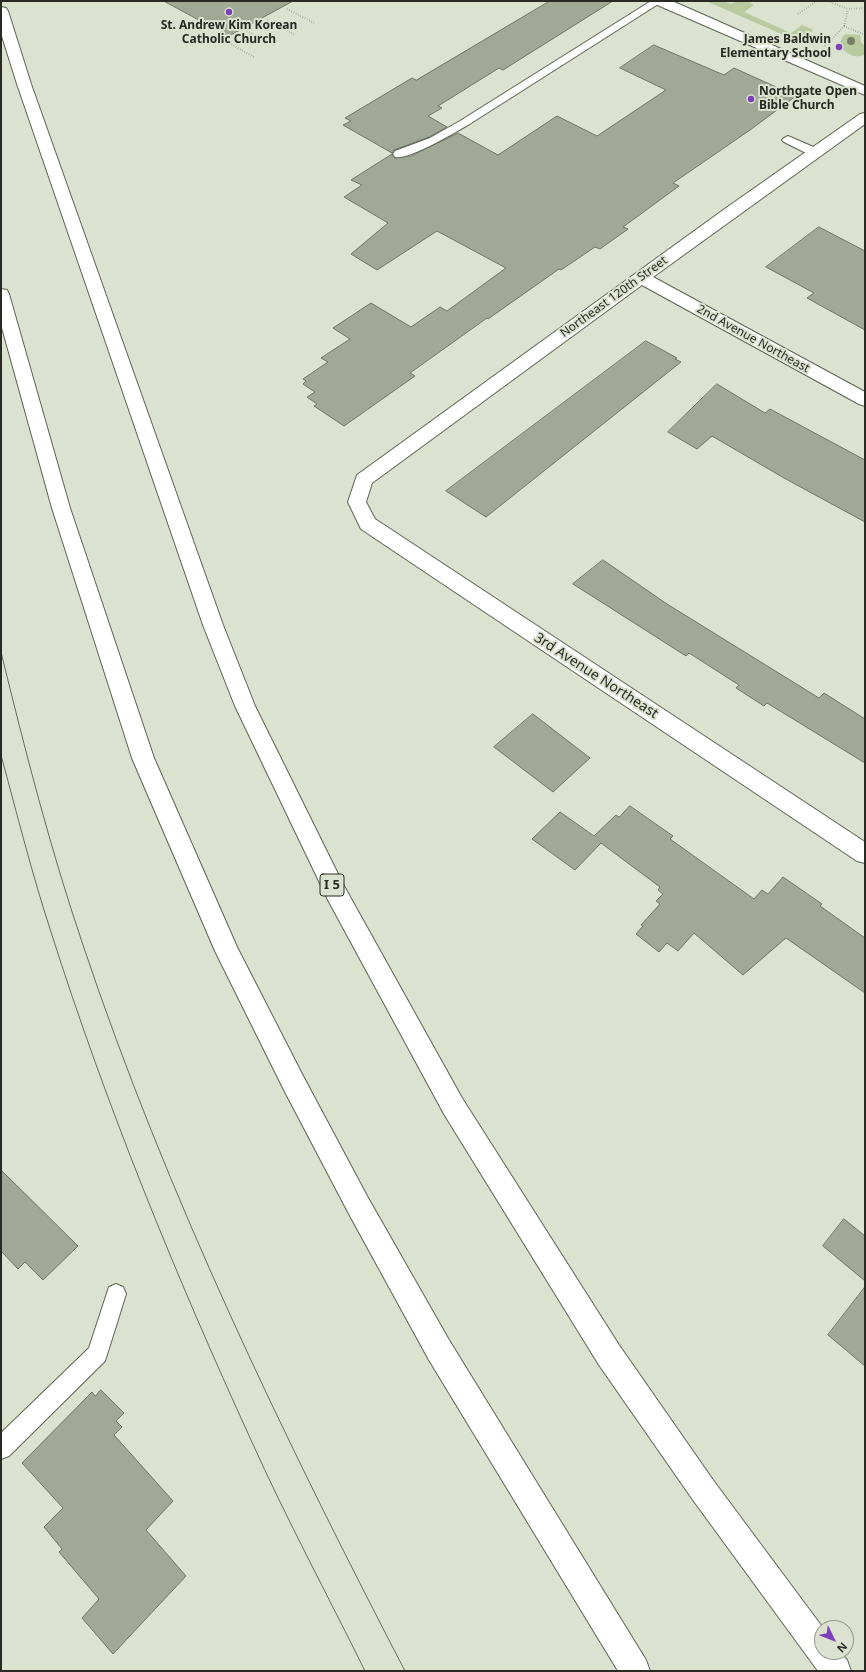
<!DOCTYPE html>
<html>
<head>
<meta charset="utf-8">
<style>
	body { margin:0 }
	#map { position:relative; width:866px; height:1672px; overflow:hidden; background:#dbe3d0; font-family:"Noto Sans",sans-serif }
	canvas { display:block }
	.frame { position:absolute; inset:0; border:2px solid #282a23; pointer-events:none }
	.north { position:absolute; left:814px; top:1620px; width:40px; height:40px; box-sizing:border-box; background:#dbe3d0; border:1px solid #93998b; border-radius:50%; rotate:133deg; font-size:11px; font-weight:700; line-height:16px; text-align:center; color:#282a23 }
	.north::after { content:''; display:block; margin:auto; width:14px; height:18px; background:#7e41b7; clip-path:polygon(50% 0,100% 100%,50% 72%,0 100%) }
</style>
</head>
<body>
<div id="map">
<canvas width="866" height="1672"></canvas>
<div class="frame"></div>
<div class="north">N</div>
</div>
<script>
const ctx = document.querySelector('canvas').getContext('2d');
ctx.lineJoin = 'round';
function fill(path, color) {
  ctx.fillStyle = color;
  ctx.fill(path, 'evenodd');
}
function stroke(path, color, width, dash) {
  ctx.strokeStyle = color;
  ctx.lineWidth = width;
  ctx.lineCap = dash ? 'butt' : 'round';
  ctx.setLineDash(dash || []);
  ctx.stroke(path);
}
function write(font, color, halo, rows, align = 'center') {
  ctx.font = font + ' "Noto Sans",sans-serif';
  ctx.lineWidth = 4;
  ctx.setLineDash([]);
  ctx.textBaseline = 'middle';
  ctx.strokeStyle = halo;
  ctx.fillStyle = color;
  for (const [text, x, y, turn = 0] of rows) {
    ctx.save();
    ctx.translate(x, y);
    ctx.rotate((+turn || 0) * Math.PI / 180);
    ctx.textAlign = isNaN(turn) ? turn : align;
    if (halo) ctx.strokeText(text, 0, 0);
    ctx.fillText(text, 0, 0);
    ctx.restore();
  }
}
const green = new Path2D(`
	M706 1H724L731 4C738 0 748 0 754 5L744 12 791 33 802 25 812 29 813 31 800 37 786 36Z
	M846 34 860 35 861 42 865 46V54C853 63 830 44 846 34Z`);
const building = new Path2D(`
	M164 1H293L229 36Z
	M550 1H613L503 70 499 68 438 106 442 108 428 116 447 127 429 137 394 150 392 153 343 125 351 121 345 118 412 78 416 80Z
	M654 45 724 75 734 68 796 96 750 130 673 183 679 186 623 227 628 229 600 249 595 247 561 270 559 269 488 319 487 318 410 373 415 376 344 426 314 406 317 404 307 397 315 392 303 384 306 381 303 379 328 362 321 358 350 339 333 328 371 303 411 327 440 307 447 311 506 268 437 231 377 270 351 254 388 223 344 197 362 185 351 180 392 154 395 158 411 156 458 133 498 155 557 116 597 136 666 90 620 68Z
	M819 227 865 251V330L807 298 814 293 766 267Z
	M646 341 677 358 675 359 681 362 486 517 446 491Z
	M717 384 765 413 770 409 865 460V522L784 478 712 436 697 449 668 432Z
	M603 560 667 604 819 698 824 693 865 719V763L767 703 764 706 736 688 739 685 689 653 686 656 573 584Z
	M533 714 590 758 553 792 494 747Z
	M630 806 673 836 670 839 754 899 762 890 768 894 783 877 822 904 820 906 865 938V993L786 938 743 975 694 933 678 951 667 943 659 952 636 934 643 926 641 925 660 904 656 901 663 894 658 890 660 887 601 843 575 870 532 839 560 812 594 836 616 815 619 817Z
	M1 1170 78 1246 43 1280 25 1262 18 1269 1 1251Z
	M844 1219 865 1236V1281L823 1246Z
	M865 1287V1366L828 1335Z
	M101 1390 124 1413 116 1421 122 1427 114 1435 173 1501 146 1530 186 1576 113 1654 82 1618 99 1599 59 1552 62 1549 44 1527 63 1508 22 1463 92 1392 95 1396Z`);
const path = new Path2D(`
	M828 1 848 9 865 8
	M287 9 314 23
	M798 14 817 1
	M267 20 294 34
	M844 26 865 35
	M247 31 274 45
	M227 42 254 57
	M825 46 844 26 848 9`);
const service = new Path2D(`
	M651 1H663L468 125C454 133 409 160 395 157L393 154 395 151 430 138 460 121Z
	M788 136 818 149 820 152 818 155H810L784 142 782 140 784 138Z
	M116 1284 123 1287 126 1294 105 1361 9 1456 1 1459V1433L89 1348 109 1287Z`);
const minor = new Path2D(`
	M865 113V124L653 277 865 392V406L859 404 642 285 372 483 366 502 375 519 865 842V863L857 861 361 529 348 502 357 475 726 208 860 114Z`);
const tertiary = new Path2D(`
	M653 1H672L865 86V95L655 4Z`);
const motorway = new Path2D(`
	M1 7 6 8 8 11 31 84 223 625 255 706 344 886 462 1098 619 1345 713 1480 823 1628 822 1652H840L847 1660 851 1671H818L693 1500 599 1365 444 1114 328 900 235 706 203 625 17 84 1 33Z
	M1 289 7 290 9 294 70 508 154 758 237 947 302 1074 367 1196 449 1340 646 1660 650 1671H618L429 1360 349 1214 284 1090 215 951 132 758 52 508 1 324Z`);
const tram = new Path2D(`
	M1 652C25 750 50 848 83 945 167 1196 283 1436 405 1671
	M1 755C17 814 32 874 51 932 106 1105 175 1274 251 1440 286 1518 327 1594 365 1671`);
const trees = [
	[851,41]
];
const markers = [
	[229,12,4,"#7e41b7"],
	[839,47,4,"#7e41b7"],
	[751,99,4,"#7e41b7"]
];
const farPoinames = [
	["St. Andrew Kim Korean",229,26],
	["Catholic Church",229,40],
	["James Baldwin",831,40,"right"],
	["Elementary School",831,54,"right"],
	["Northgate Open",759,92,"left"],
	["Bible Church",759,106,"left"]
];
const farStreetnames = [
	["Northeast 120th Street",614,297,-36],
	["2nd Avenue Northeast",753,339,29]
];
const shields = [
	[332,885,24]
];
const shieldNames = [
	["I 5",332,885]
];
const streetNames = [
	["3rd Avenue Northeast",596,676,33]
];
fill(green, '#b9ca9e');
fill(building, '#a1a896');
stroke(building, '#6e7564', 1);
stroke(service, '#5c6352', 2);
stroke(minor, '#5c6352', 2);
stroke(tertiary, '#5c6352', 2);
stroke(motorway, '#5c6352', 2);
stroke(path, '#868b7e', 2, [0.5, 2]);
fill(service, '#fff');
fill(minor, '#fff');
fill(tertiary, '#fff');
fill(motorway, '#fff');
stroke(tram, '#676b60', 1);
ctx.fillStyle = '#778066';
for (const [x, y] of trees) {
  ctx.beginPath();
  ctx.arc(x, y, 4, 0, 2 * Math.PI);
  ctx.fill();
}
for (const [x, y, r, color] of markers) {
  const dot = new Path2D();
  dot.arc(x, y, r, 0, 2 * Math.PI);
  ctx.fillStyle = color;
  ctx.fill(dot);
  stroke(dot, '#dbe3d0', 1.5);
}
write('bold 12px', '#282a23', '#dbe3d0', farPoinames);
write('12px', '#282a23', '#dbe3d0', farStreetnames);
for (const [x, y, w] of shields) {
  const box = new Path2D();
  box.roundRect(x - w / 2, y - 11, w, 22, 3);
  ctx.fillStyle = '#dbe3d0';
  ctx.fill(box);
  stroke(box, '#282a23', 1);
}
write('bold 13px', '#282a23', null, shieldNames);
write('14px', '#282a23', '#dbe3d0', streetNames);
</script>
</body>
</html>
